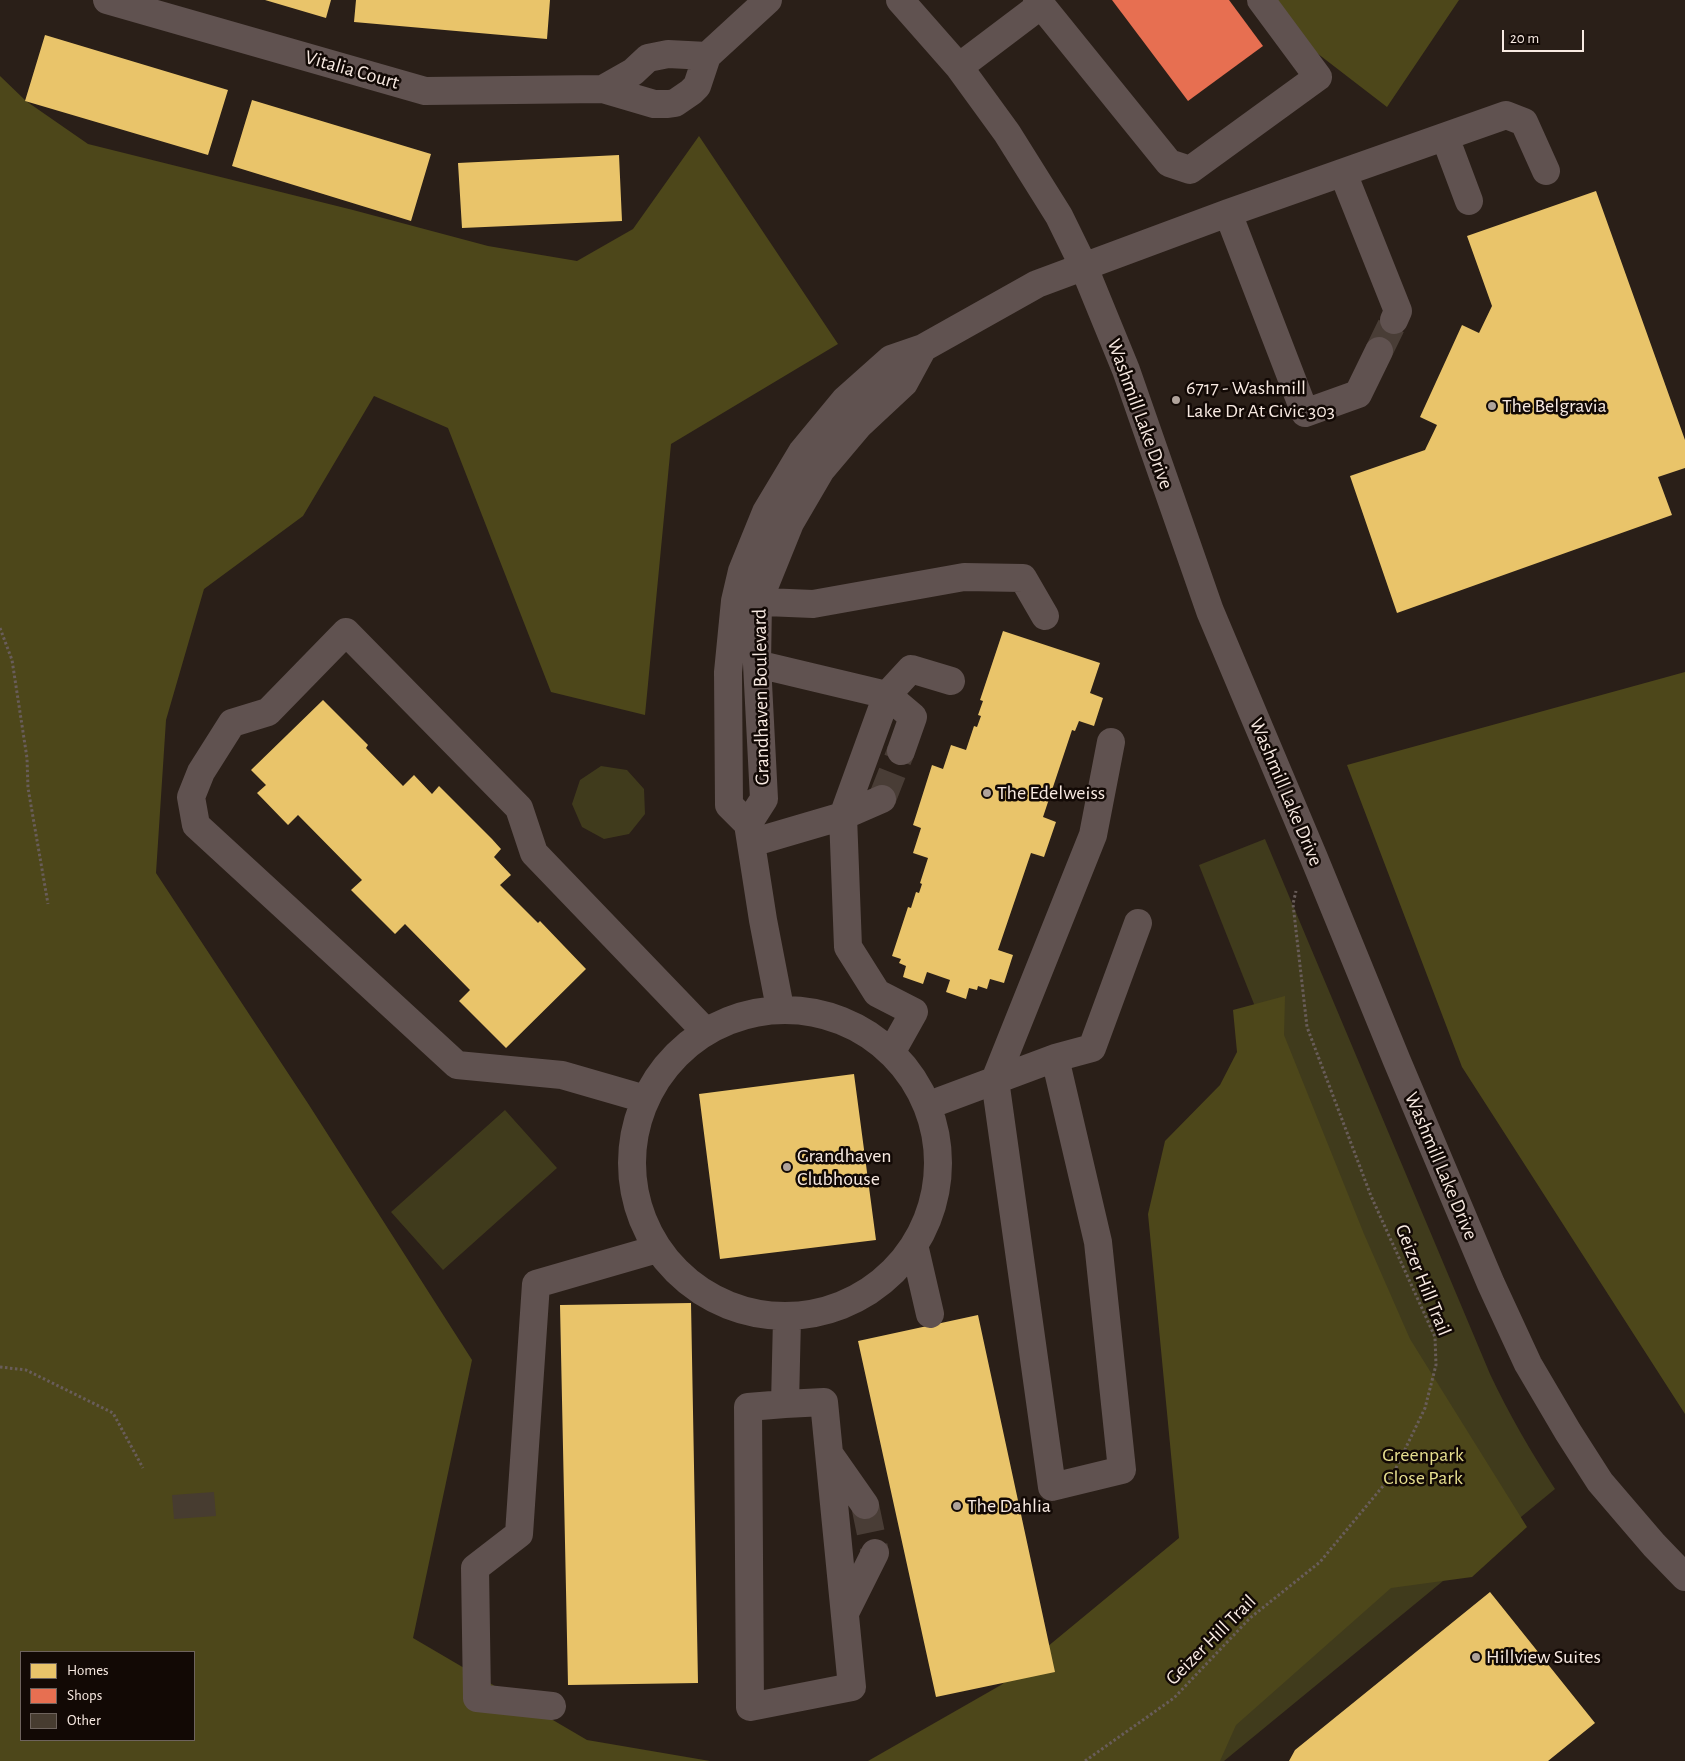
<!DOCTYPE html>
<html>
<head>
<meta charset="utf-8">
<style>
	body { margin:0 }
	#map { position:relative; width:1685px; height:1761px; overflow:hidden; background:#2a1f18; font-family:"Alegreya Sans",sans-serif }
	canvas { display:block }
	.legend { position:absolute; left:20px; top:1651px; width:175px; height:90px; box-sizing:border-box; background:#120905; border:1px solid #6e635d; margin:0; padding:6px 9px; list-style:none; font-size:15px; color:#f8eae2 }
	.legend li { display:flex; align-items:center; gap:10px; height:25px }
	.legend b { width:25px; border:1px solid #6e635d }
	.scale { position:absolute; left:1502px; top:30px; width:82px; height:22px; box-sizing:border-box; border:2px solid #f8eae2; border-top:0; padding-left:6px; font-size:15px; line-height:18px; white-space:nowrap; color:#f8eae2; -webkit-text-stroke:4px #120905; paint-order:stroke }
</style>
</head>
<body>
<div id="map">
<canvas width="1685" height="1761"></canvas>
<ul class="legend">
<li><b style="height:14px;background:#e9c46a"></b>Homes</li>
<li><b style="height:14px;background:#e76f51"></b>Shops</li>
<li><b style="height:14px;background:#473c30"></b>Other</li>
</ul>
<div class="scale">20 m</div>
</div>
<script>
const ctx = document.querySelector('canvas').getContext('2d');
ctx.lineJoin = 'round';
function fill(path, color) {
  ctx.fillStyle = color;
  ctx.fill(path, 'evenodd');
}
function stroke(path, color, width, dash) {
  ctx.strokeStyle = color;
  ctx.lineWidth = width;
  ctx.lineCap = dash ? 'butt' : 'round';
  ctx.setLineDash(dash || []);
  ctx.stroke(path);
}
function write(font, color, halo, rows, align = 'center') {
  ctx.font = font + ' "Alegreya Sans",sans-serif';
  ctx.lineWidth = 5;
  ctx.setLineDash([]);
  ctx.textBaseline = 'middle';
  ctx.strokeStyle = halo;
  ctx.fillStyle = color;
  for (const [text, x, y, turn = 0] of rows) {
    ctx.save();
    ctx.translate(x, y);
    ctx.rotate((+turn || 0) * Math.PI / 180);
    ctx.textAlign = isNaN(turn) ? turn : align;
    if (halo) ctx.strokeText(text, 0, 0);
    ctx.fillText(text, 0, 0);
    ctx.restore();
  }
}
const green = new Path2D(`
	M601 766 627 770 644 789 645 814 629 834 604 839 582 827 572 804 580 780Z
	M1265 839 1490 1374C1509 1414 1531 1452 1555 1489L1224 1761H1027L1316 1525 1345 1234 1199 865Z
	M505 1110 557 1168 443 1270 391 1212Z`);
const forest = new Path2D(`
	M1268 0H1459L1387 107 1261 10Z
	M0 76 26 101 88 144 353 210 488 246 577 261 633 229 699 136 838 344 671 444 645 715 551 692 448 428 374 396 303 516 204 589 166 720 156 873 309 1105 472 1360 413 1638 587 1740 710 1761H0ZM21 1652H194V1740H21Z
	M1685 672V1414L1462 1067 1347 765Z
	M1285 996 1284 1035 1364 1234 1410 1339 1527 1527 1472 1577 1391 1588 1236 1725 1220 1761H868L1001 1685 1179 1538 1148 1214 1165 1141 1220 1085 1237 1052 1233 1010Z`);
const homes = new Path2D(`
	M265 0H331L326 18Z
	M356 0H550L547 39 354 22Z
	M45 35 228 90 208 155 25 101Z
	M252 100 431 154 411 221 232 166Z
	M619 155 622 221 462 228 458 163Z
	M1596 191 1685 440V468L1658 477 1672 515 1397 613 1350 476 1425 450 1437 425 1420 417 1462 325 1479 333 1492 306 1467 236Z
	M1003 631 1100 663 1090 693 1103 698 1094 726 1079 721 1075 731 1072 730 1043 817 1056 822 1044 857 1031 853 998 950 1013 955 1004 983 990 979 987 989 978 986 977 990 969 988 966 999 946 992 950 980 927 972 923 984 903 977 906 966 899 963 901 959 892 956 908 907 911 908 916 892 919 893 922 884 920 883 928 858 913 853 921 828 913 825 932 765 943 769 951 745 966 750 974 726 977 727 981 716 978 715 983 701 980 700Z
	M323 700 368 745 366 748 403 786 414 775 432 794 439 786 492 839 501 849 494 857 511 875 500 885 538 923 540 921 586 969 506 1048 459 1001 470 990 405 924 395 934 351 890 362 880 298 815 288 825 257 793 266 785 251 770Z
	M854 1074 876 1240 720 1259 699 1094Z
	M691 1303 698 1683 568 1685 560 1305Z
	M978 1315 1055 1672 936 1697 858 1341Z
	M1490 1592 1595 1723 1548 1761H1289L1295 1750Z`);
const shops = new Path2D(`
	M1112 0H1229L1263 46 1188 101Z`);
const building = new Path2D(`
	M214 1492 216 1516 174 1519 172 1495Z`);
const minorTunnel = new Path2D(`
	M1379 351 1394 320
	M882 799 901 751
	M865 1505 875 1553`);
const path = new Path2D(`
	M0 628 12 660 27 758 28 788 48 904
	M0 1367 26 1370 113 1413 143 1468
	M1085 1761 1174 1698 1250 1618 1320 1562 1393 1474 1425 1408 1436 1365 1435 1337 1371 1196 1307 1027 1293 904 1296 891`);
const minor = new Path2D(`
	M107 0 425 91 603 89 654 104H668L675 103 691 92 697 86 707 56 768 0
	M900 0 959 67 1007 133 1059 216 1083 265 1126 370 1210 611 1314 858 1397 1061 1491 1284 1528 1364 1568 1432 1600 1482 1654 1545 1685 1577
	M1037 0 1169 163 1190 170 1318 77 1261 0
	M959 67 1041 5
	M603 89 633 72 648 58 668 54 707 56
	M1445 137 1469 201
	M1343 173 1398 311 1394 320
	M1228 213 1305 413 1358 394 1379 351
	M741 601 813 604 964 577 1023 578 1045 616
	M757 664 887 695 913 717 901 751
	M1111 742 1093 835 995 1080 1052 1487 1122 1470 1098 1242 1055 1058 1092 1048 1138 923
	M748 824 764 799 757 664 758 602 790 523 821 470 859 425 904 383 923 348
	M751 843 843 816 882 799
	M780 1008 763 920 748 824 729 805 728 672 735 601 742 571 766 512 802 452 845 400 891 359 923 348 1037 284 1228 213 1506 115 1524 122 1546 171
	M632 1163a153 153 0 1 1 306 0a153 153 0 1 1-306 0Z
	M891 1053 914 1012 877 993 848 947 843 816 887 695 911 669 951 681
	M645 1099 562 1075 457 1065 196 825 191 797 201 772 232 723 268 712 346 632 519 808 534 853 706 1032
	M929 1105 1055 1058
	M915 1249 930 1314
	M785 1404 824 1402 852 1687 750 1707 748 1407 785 1404 787 1318
	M830 1455 865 1505
	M845 1613 875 1553
	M552 1706 477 1698 475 1568 519 1534 536 1284 657 1249`);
const markers = [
	[1176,400,5,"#b0a39b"],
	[1492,406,5,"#b0a39b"],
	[987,793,5,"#b0a39b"],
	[787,1167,5,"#b0a39b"],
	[957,1506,5,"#b0a39b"],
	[1476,1657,5,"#b0a39b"]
];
const streetNames = [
	["Vitalia Court",352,70,16],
	["Washmill Lake Drive",1140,414,70],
	["Grandhaven Boulevard",761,697,-91],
	["Washmill Lake Drive",1286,792,67],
	["Washmill Lake Drive",1441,1166,67],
	["Geizer Hill Trail",1423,1280,68],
	["Geizer Hill Trail",1211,1640,-45]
];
const poiNames = [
	["6717 - Washmill",1186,388],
	["Lake Dr At Civic 303",1186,411],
	["The Belgravia",1502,406],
	["The Edelweiss",997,793],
	["Grandhaven",797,1156],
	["Clubhouse",797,1179],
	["The Dahlia",967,1506],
	["Hillview Suites",1486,1657]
];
const parkNames = [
	["Greenpark",1423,1455],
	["Close Park",1423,1478]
];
fill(green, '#403b1c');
fill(forest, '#4d471a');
fill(homes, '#e9c46a');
fill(shops, '#e76f51');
fill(building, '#473c30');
stroke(minorTunnel, '#493d36', 28, [28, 14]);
stroke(path, '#695d5a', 3, [2.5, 2.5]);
stroke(minor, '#605250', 28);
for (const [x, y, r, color] of markers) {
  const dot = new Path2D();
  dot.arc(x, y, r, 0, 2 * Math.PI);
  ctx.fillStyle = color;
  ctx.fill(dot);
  stroke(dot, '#120905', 2);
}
write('20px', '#f8eae2', '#120905', streetNames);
write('20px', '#f8eae2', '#120905', poiNames, 'left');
write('20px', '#e7df8f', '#120905', parkNames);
</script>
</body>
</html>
